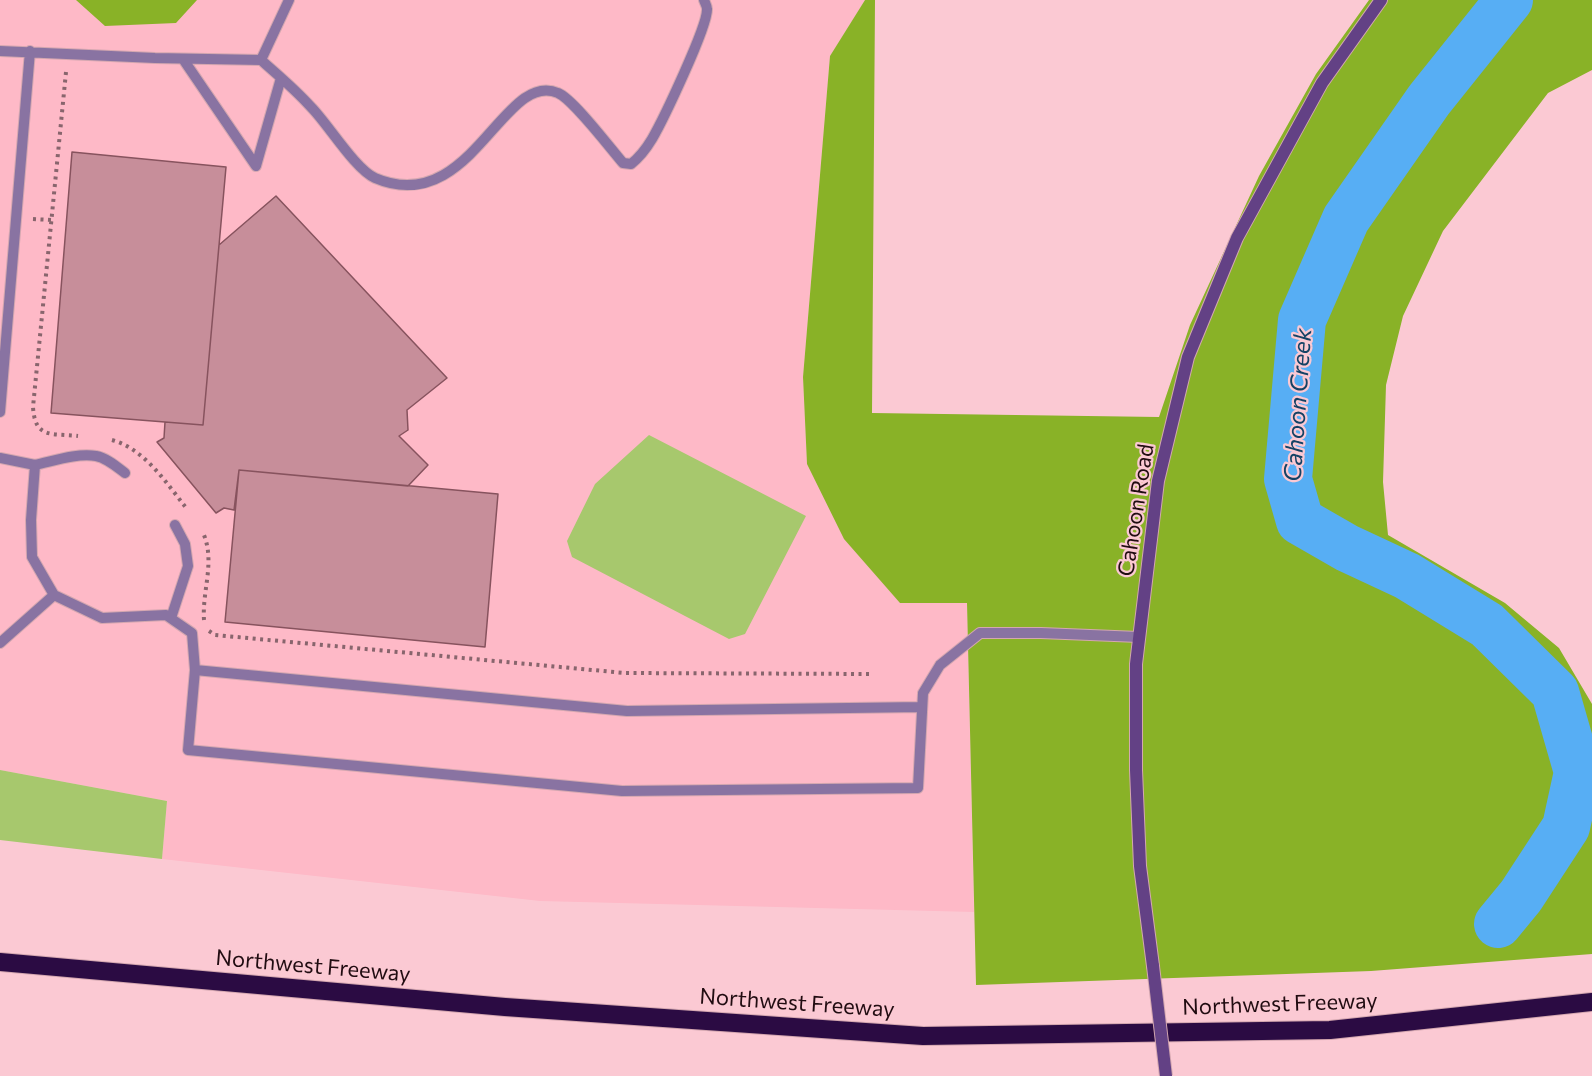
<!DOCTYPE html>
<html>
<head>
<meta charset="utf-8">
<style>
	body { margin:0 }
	canvas { display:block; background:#fbc9d3 }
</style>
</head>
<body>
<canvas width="1592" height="1076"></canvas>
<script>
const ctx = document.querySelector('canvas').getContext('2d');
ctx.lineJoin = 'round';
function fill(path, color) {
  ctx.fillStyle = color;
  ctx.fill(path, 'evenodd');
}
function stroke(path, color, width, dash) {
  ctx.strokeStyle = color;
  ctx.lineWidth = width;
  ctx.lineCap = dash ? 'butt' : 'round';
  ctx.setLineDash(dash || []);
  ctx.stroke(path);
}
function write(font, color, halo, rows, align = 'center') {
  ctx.font = font + ' Commissioner,sans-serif';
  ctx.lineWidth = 4.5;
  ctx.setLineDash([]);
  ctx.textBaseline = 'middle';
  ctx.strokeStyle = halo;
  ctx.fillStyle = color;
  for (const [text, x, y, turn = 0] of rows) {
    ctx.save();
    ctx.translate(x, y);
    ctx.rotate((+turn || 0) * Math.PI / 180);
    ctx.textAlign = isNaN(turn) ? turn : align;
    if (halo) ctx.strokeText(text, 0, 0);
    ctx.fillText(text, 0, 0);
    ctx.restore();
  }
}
const built = new Path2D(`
	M0 0H865L830 56 803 377 807 464 967 603 974 912 540 901 162 859 167 801 0 770Z`);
const green = new Path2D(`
	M649 435 806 516 745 634 729 639 572 557 567 541 595 484Z
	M0 770 167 801 162 859 0 840Z`);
const forest = new Path2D(`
	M76 0H197L176 23 105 26Z
	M865 0H875L872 413 1159 417 1190 325 1259 176 1316 74 1369 0H1592V70L1548 93 1443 231 1403 316 1386 385 1383 482 1388 535 1505 603 1559 648 1592 704V954L1371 971 976 985 967 603H900L844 539 807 464 803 377 830 56Z`);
const river = new Path2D(`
	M1498 924 1521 896 1566 827 1578 772 1555 692 1487 625 1407 576 1347 548 1300 521 1288 479 1302 320 1346 219 1429 100 1509 0`);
const building = new Path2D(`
	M72 152 226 167 203 425 51 413Z
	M276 196 447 378 407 410 408 430 399 436 428 465 408 486 239 470 234 510 224 508 216 513 157 442 164 438 165 422 203 425 219 245Z
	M239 470 498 494 485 647 225 622Z`);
const path = new Path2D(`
	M66 72 33 407C35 439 51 433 78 436
	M33 219 52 220
	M112 440C145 449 167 484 187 509
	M204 620C202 591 215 563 204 535
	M209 631 215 635 625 673 870 674`);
const lane = new Path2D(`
	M0 51 155 58 261 60C278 75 296 90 311 107 328 124 355 169 375 178 471 219 503 69 558 93 573 99 610 148 623 163L631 164C640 157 646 149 652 139 663 120 708 26 707 9 707 6 705 3 704 0
	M183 59 256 166 281 78
	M261 60 289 0
	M0 412 30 51
	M0 458 35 465 31 520 32 557 54 595
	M35 465C54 461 76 453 96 456 107 458 117 467 125 473
	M171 618 188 566 185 544 175 525
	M0 643 54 595 102 618 166 615 192 633 195 670 188 750 622 791 918 788 923 693 940 665 980 633H1041L1139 637
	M195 670 627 711 922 707`);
const secondary = new Path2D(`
	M1153 966 1140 866 1136 770V664L1158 481 1188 357 1237 238 1322 83 1381 0`);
const highway = new Path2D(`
	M0 962 505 1007 923 1036 1330 1030 1592 1002`);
const secondaryBridge = new Path2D(`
	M1153 966 1166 1076`);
const streetNames = [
	["Cahoon Road",1136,510,-81],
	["Northwest Freeway",313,966,5],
	["Northwest Freeway",797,1003,4],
	["Northwest Freeway",1280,1004,-2]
];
const waterNames = [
	["Cahoon Creek",1298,405,-86]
];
fill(built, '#feb9c7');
fill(green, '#a7c86d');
fill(forest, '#89b227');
stroke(river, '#57aef4', 48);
fill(building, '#c78e9a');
stroke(building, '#87535e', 1.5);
stroke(lane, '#d4a7b0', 12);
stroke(secondary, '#d4a7b0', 14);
stroke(highway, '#d4a7b0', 20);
stroke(path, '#88656d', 4, [3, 4.5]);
stroke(lane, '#8973a2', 10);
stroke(secondary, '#634185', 12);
stroke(highway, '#2b0b43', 18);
stroke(secondaryBridge, '#d4a7b0', 14, []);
stroke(secondaryBridge, '#634185', 12);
write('22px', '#210c11', '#fbc9d3', streetNames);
write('italic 24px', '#134265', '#fbc9d3', waterNames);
</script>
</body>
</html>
